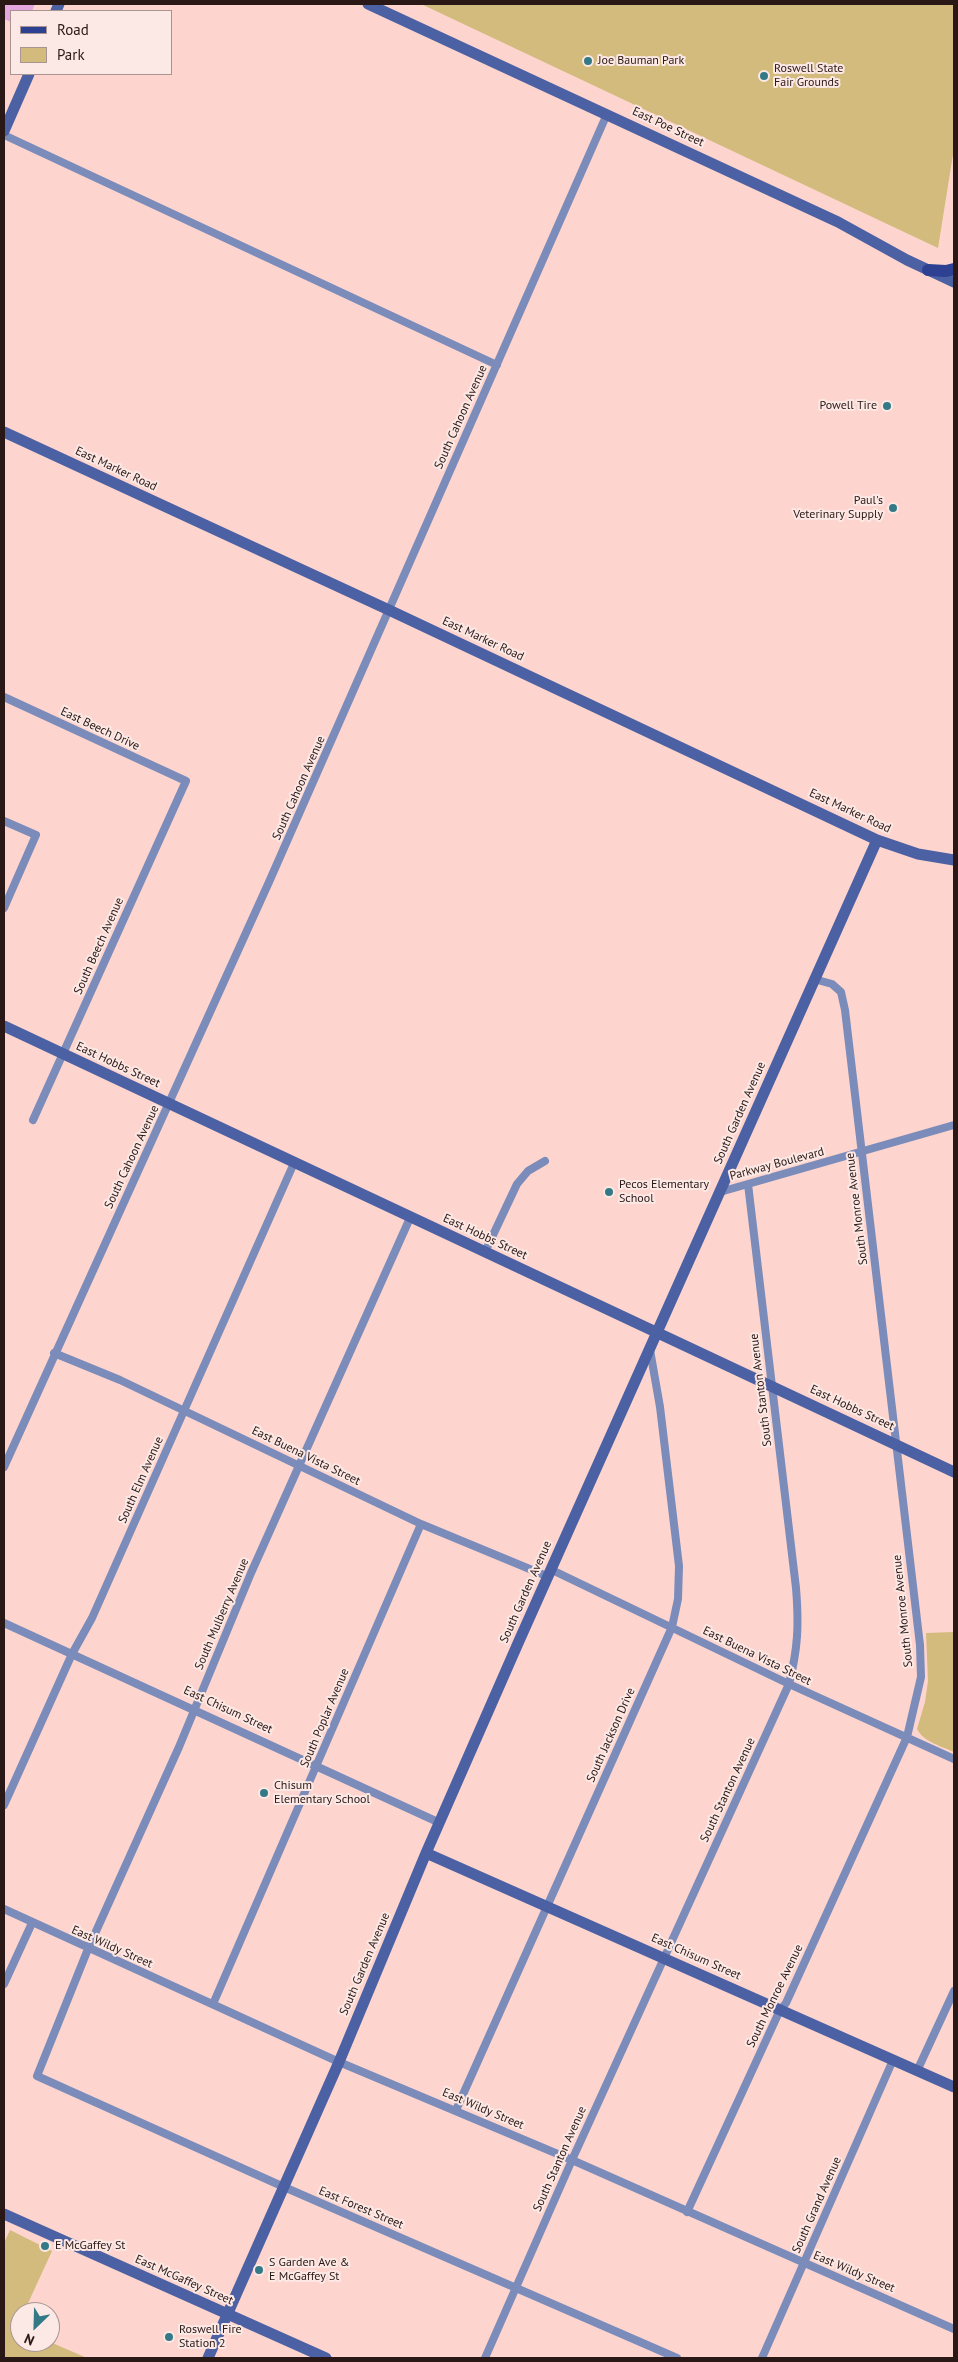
<!DOCTYPE html>
<html>
<head>
<meta charset="utf-8">
<style>
	body { margin:0 }
	#map { position:relative; width:958px; height:2362px; overflow:hidden; background:#fdd5ce; font-family:"PT Sans",sans-serif }
	canvas { display:block }
	.frame { position:absolute; inset:0; border:5px solid #2a1816; pointer-events:none }
	.legend { position:absolute; left:10px; top:10px; width:162px; height:65px; box-sizing:border-box; background:#fce8e4; border:1px solid #a89592; margin:0; padding:6px 9px; list-style:none; font-size:15px; color:#2a1816 }
	.legend li { display:flex; align-items:center; gap:10px; height:25px }
	.legend b { width:25px; border:1px solid #a89592 }
	.north { position:absolute; left:10px; top:2302px; width:50px; height:50px; box-sizing:border-box; background:#fce8e4; border:1px solid #a89592; border-radius:50%; rotate:204deg; font-size:14px; font-weight:700; line-height:20px; text-align:center; color:#2a1816 }
	.north::after { content:''; display:block; margin:auto; width:18px; height:22px; background:#337a86; clip-path:polygon(50% 0,100% 100%,50% 72%,0 100%) }
</style>
</head>
<body>
<div id="map">
<canvas width="958" height="2362"></canvas>
<div class="frame"></div>
<ul class="legend">
<li><b style="height:6px;background:#2d4092"></b>Road</li>
<li><b style="height:14px;background:#d2bb7c"></b>Park</li>
</ul>
<div class="north">N</div>
</div>
<script>
const ctx = document.querySelector('canvas').getContext('2d');
ctx.lineJoin = 'round';
function fill(path, color) {
  ctx.fillStyle = color;
  ctx.fill(path, 'evenodd');
}
function stroke(path, color, width, dash) {
  ctx.strokeStyle = color;
  ctx.lineWidth = width;
  ctx.lineCap = dash ? 'butt' : 'round';
  ctx.setLineDash(dash || []);
  ctx.stroke(path);
}
function write(font, color, halo, rows, align = 'center') {
  ctx.font = font + ' "PT Sans",sans-serif';
  ctx.lineWidth = 4;
  ctx.setLineDash([]);
  ctx.textBaseline = 'middle';
  ctx.strokeStyle = halo;
  ctx.fillStyle = color;
  for (const [text, x, y, turn = 0] of rows) {
    ctx.save();
    ctx.translate(x, y);
    ctx.rotate((+turn || 0) * Math.PI / 180);
    ctx.textAlign = isNaN(turn) ? turn : align;
    if (halo) ctx.strokeText(text, 0, 0);
    ctx.fillText(text, 0, 0);
    ctx.restore();
  }
}
const green = new Path2D(`
	M421 4H954V148L938 248Z
	M954 1632V1752C941 1746 924 1742 917 1729L925 1702 928 1681 926 1633Z
	M10 2230 52 2251 24 2312H20L18 2327 20 2328V2342H50L87 2358H4V2243Z`);
const water = new Path2D(`
	M4 4H35L32 11H11V22L4 19Z`);
const street = new Path2D(`
	M4 135 497 365
	M4 697 186 781 33 1120
	M4 821 36 835 4 908
	M720 1192 954 1125
	M410 1218 251 1573 179 1747 88 1949 37 2076 284 2187 677 2358
	M485 1252 517 1184 528 1171 545 1161
	M54 1353 120 1380 421 1524 549 1577
	M4 1467 269 882 607 114
	M552 1570 789 1684 954 1759
	M4 1623 440 1823
	M4 1805 72 1654 92 1618 294 1163
	M4 1909 339 2062 572 2160 954 2329
	M4 1984 32 1923
	M213 2004 421 1524
	M917 2071 954 1991
	M456 2110 672 1627 678 1599 679 1566 660 1407 650 1350
	M687 2212 780 2010 786 2003 907 1737 921 1677 920 1645 845 1010 841 992 832 984 814 979
	M485 2358 572 2160 789 1684C798 1648 799 1625 796 1588L748 1184
	M762 2358 893 2060`);
const secondary = new Path2D(`
	M368 4 838 222 907 260 954 282
	M56 11 59 4
	M4 131 29 74
	M4 432 389 610 877 840 918 854 954 860
	M4 1026 954 1472
	M426 1853 954 2087
	M4 2214 326 2358
	M208 2358 339 2062 426 1853 519 1641 877 840`);
const primary = new Path2D(`
	M928 270 946 271 954 269`);
const markers = [
	[588,61,5,"#337a86"],
	[764,76,5,"#337a86"],
	[887,406,5,"#337a86"],
	[893,508,5,"#337a86"],
	[609,1192,5,"#337a86"],
	[264,1793,5,"#337a86"],
	[45,2246,5,"#337a86"],
	[259,2270,5,"#337a86"],
	[169,2337,5,"#337a86"]
];
const poiNames = [
	["Joe Bauman Park",598,61],
	["Roswell State",774,69],
	["Fair Grounds",774,83],
	["Powell Tire",877,406,"right"],
	["Paul's",883,501,"right"],
	["Veterinary Supply",883,515,"right"],
	["Pecos Elementary",619,1185],
	["School",619,1199],
	["Chisum",274,1786],
	["Elementary School",274,1800],
	["E McGaffey St",55,2246],
	["S Garden Ave &",269,2263],
	["E McGaffey St",269,2277],
	["Roswell Fire",179,2330],
	["Station 2",179,2344]
];
const streetNames = [
	["East Poe Street",668,127,25],
	["South Cahoon Avenue",461,417,-66],
	["East Marker Road",116,469,25],
	["East Marker Road",483,639,25],
	["East Beech Drive",100,729,25],
	["South Cahoon Avenue",299,788,-66],
	["East Marker Road",850,811,25],
	["South Beech Avenue",99,946,-66],
	["East Hobbs Street",118,1065,25],
	["South Garden Avenue",740,1113,-66],
	["South Cahoon Avenue",132,1157,-65],
	["Parkway Boulevard",777,1164,-15],
	["South Monroe Avenue",857,1209,-97],
	["East Hobbs Street",485,1237,25],
	["South Stanton Avenue",761,1390,-97],
	["East Hobbs Street",852,1408,25],
	["East Buena Vista Street",306,1456,26],
	["South Elm Avenue",141,1480,-66],
	["South Garden Avenue",526,1592,-66],
	["South Monroe Avenue",903,1611,-96],
	["South Mulberry Avenue",222,1614,-67],
	["East Buena Vista Street",757,1656,26],
	["East Chisum Street",228,1710,25],
	["South Poplar Avenue",325,1718,-67],
	["South Jackson Drive",611,1735,-66],
	["South Stanton Avenue",728,1790,-65],
	["East Wildy Street",112,1947,24],
	["East Chisum Street",696,1957,24],
	["South Garden Avenue",365,1964,-67],
	["South Monroe Avenue",775,1996,-64],
	["East Wildy Street",483,2109,23],
	["South Stanton Avenue",560,2159,-66],
	["South Grand Avenue",817,2205,-66],
	["East Forest Street",361,2208,23],
	["East Wildy Street",854,2272,23],
	["East McGaffey Street",184,2280,24]
];
fill(green, '#d2bb7c');
fill(water, '#e4a6de');
stroke(street, '#7b8bba', 8);
stroke(secondary, '#4c60a4', 11);
stroke(primary, '#2d4092', 12);
for (const [x, y, r, color] of markers) {
  const dot = new Path2D();
  dot.arc(x, y, r, 0, 2 * Math.PI);
  ctx.fillStyle = color;
  ctx.fill(dot);
  stroke(dot, '#fce8e4', 2);
}
write('12px', '#2a1816', '#fce8e4', poiNames, 'left');
write('12px', '#2a1816', '#fce8e4', streetNames);
</script>
</body>
</html>
